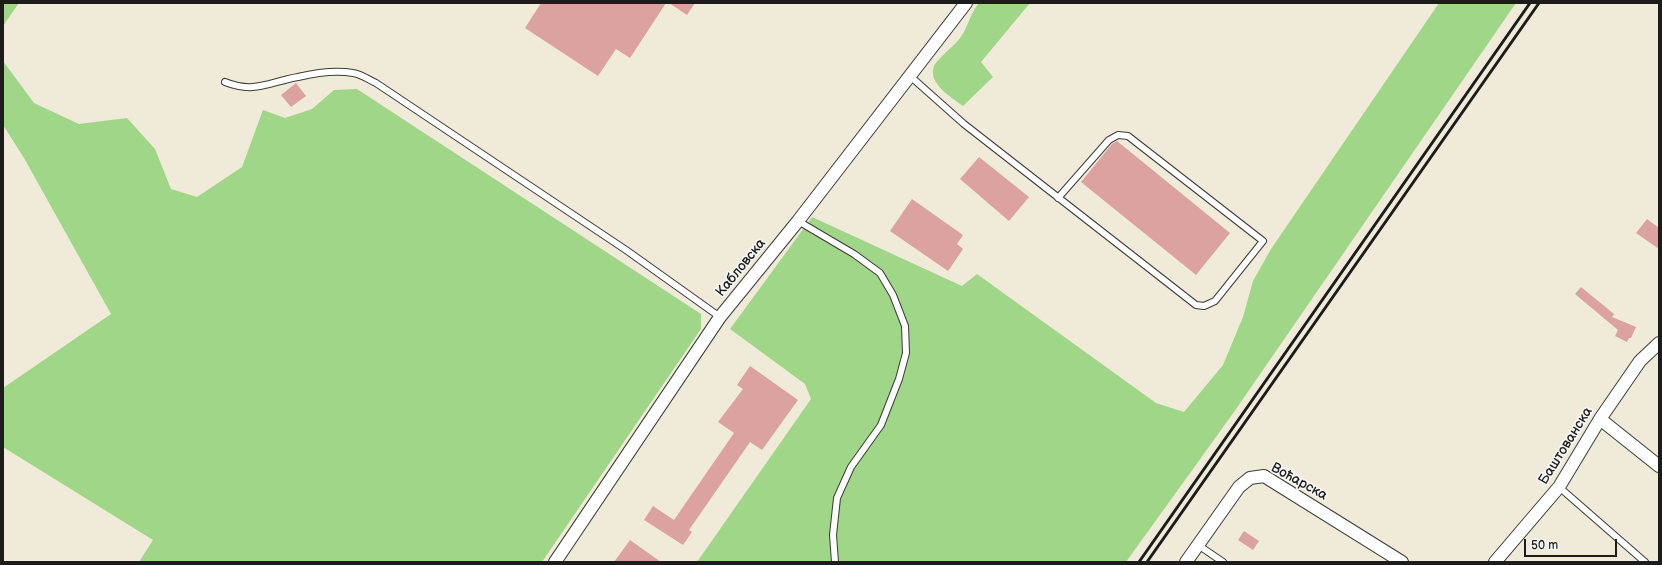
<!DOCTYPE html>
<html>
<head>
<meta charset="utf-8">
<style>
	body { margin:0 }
	#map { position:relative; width:1662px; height:565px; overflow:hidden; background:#f0ebd8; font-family:"Balsamiq Sans",sans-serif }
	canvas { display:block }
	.frame { position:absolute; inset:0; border:4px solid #1c1c1c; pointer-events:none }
	.scale { position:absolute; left:1524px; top:539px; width:93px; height:18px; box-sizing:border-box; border:2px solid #1c1c1c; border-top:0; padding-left:5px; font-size:12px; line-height:14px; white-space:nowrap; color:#1c1c1c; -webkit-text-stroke:3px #f6f6f2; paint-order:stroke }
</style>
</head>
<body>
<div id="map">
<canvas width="1662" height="565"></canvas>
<div class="frame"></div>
<div class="scale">50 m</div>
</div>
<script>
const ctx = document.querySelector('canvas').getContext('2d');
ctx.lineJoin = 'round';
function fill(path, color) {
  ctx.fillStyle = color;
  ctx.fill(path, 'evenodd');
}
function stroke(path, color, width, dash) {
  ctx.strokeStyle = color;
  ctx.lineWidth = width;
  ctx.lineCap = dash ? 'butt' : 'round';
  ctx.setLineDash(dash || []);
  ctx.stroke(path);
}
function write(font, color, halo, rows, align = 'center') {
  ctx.font = font + ' "Balsamiq Sans",sans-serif';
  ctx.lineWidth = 3.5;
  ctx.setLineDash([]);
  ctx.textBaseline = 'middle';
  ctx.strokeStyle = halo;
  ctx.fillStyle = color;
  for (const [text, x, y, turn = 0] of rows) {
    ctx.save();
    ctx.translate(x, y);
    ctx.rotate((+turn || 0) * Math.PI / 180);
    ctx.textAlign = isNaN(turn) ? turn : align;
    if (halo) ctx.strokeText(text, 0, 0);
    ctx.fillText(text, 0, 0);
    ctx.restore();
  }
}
const green = new Path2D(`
	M3 3H19L3 26Z
	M979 3H1030L981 62 993 77 963 106C952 98 927 83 934 66 938 58 954 46 960 38 968 28 970 13 979 3Z
	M1439 3H1516L1234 412 1126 562H697L811 399 805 384 730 329 812 217 962 286 977 274 1156 403 1184 412 1223 365 1243 317 1253 281 1271 249Z
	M3 61 34 103 79 124 127 118 155 149 171 189 197 197 242 167 263 110 285 118 312 109 334 90 357 89 701 314V329L542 562H139L153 540 3 447V388L111 314 24 158 3 125Z`);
const building = new Path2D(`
	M541 3H666L630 58 616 49 598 76 525 28Z
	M669 3H695L687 15Z
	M296 83 306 96 291 107 281 95Z
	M1117 141 1230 233 1196 275 1081 182 1112 144Z
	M979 157 1029 197 1009 221 960 179Z
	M912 199 963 235 957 244 963 249 948 271 890 231Z
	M1647 219 1659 228V249L1636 233Z
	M1581 287 1614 314 1612 317 1636 327 1631 338H1629L1627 342 1615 336 1618 330 1575 294Z
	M750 366 798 400 762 450 750 442 689 530 692 532 683 545 644 520 653 506 674 520 734 433 718 422 743 389 737 385Z
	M1244 531 1259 541 1253 550 1238 540Z
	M630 540 661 562H614Z`);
const service = new Path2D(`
	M910 76 964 124 1196 305 1204 306 1215 301 1263 241 1128 136 1118 135 1109 140 1058 198
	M225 82C255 94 269 82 298 77 315 73 336 70 353 73 361 74 369 80 376 83L626 250 720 317
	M798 221 854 254 880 273 893 295 905 326 906 353 899 379 881 425 851 467 837 498 833 535 835 562
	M1559 487 1645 562
	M1198 545 1223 562`);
const minor = new Path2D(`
	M1600 419 1659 466
	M555 562 720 317 798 221 966 3
	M1186 562 1239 487 1250 478 1264 476 1402 562
	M1495 562 1559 487 1600 419 1640 361 1659 343`);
const rail = new Path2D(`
	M1139 562 1530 3
	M1147 562 1539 3`);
const streetNames = [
	["Кабловска",741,268,-51],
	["Баштованска",1566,446,-58],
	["Воћарска",1299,482,29]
];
fill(green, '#a0d687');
fill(building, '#dba29f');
stroke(service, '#3c3b38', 8);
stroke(minor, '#3c3b38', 14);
stroke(service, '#fff', 6);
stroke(minor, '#fff', 12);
stroke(rail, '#1c1c1c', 3);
write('14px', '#1c1c1c', '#f6f6f2', streetNames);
</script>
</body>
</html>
